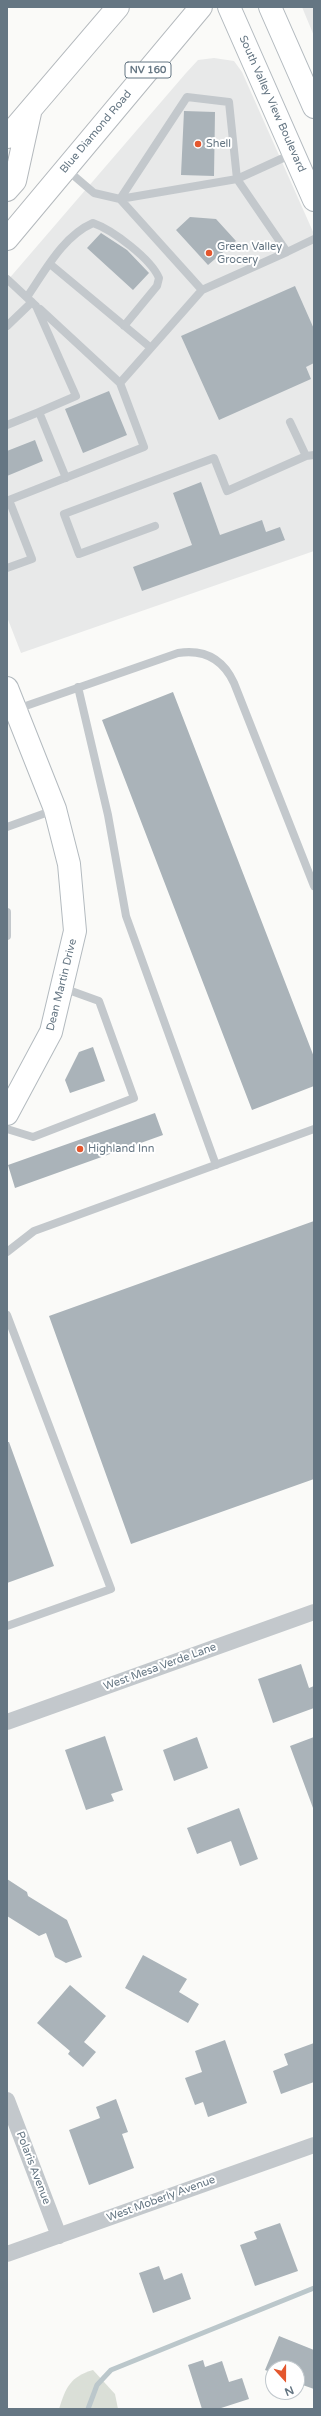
<!DOCTYPE html>
<html>
<head>
<meta charset="utf-8">
<style>
	body { margin:0 }
	#map { position:relative; width:321px; height:2416px; overflow:hidden; background:#fafaf8; font-family:"Varela Round",sans-serif }
	canvas { display:block }
	.frame { position:absolute; inset:0; border:8px solid #657683; pointer-events:none }
	.north { position:absolute; left:265px; top:2360px; width:40px; height:40px; box-sizing:border-box; background:#fff; border:1px solid #c1c8cd; border-radius:50%; rotate:159deg; font-size:11px; font-weight:700; line-height:16px; text-align:center; color:#657683 }
	.north::after { content:''; display:block; margin:auto; width:14px; height:18px; background:#e4572e; clip-path:polygon(50% 0,100% 100%,50% 72%,0 100%) }
</style>
</head>
<body>
<div id="map">
<canvas width="321" height="2416"></canvas>
<div class="frame"></div>
<div class="north">N</div>
</div>
<script>
const ctx = document.querySelector('canvas').getContext('2d');
ctx.lineJoin = 'round';
function fill(path, color) {
  ctx.fillStyle = color;
  ctx.fill(path, 'evenodd');
}
function stroke(path, color, width, dash) {
  ctx.strokeStyle = color;
  ctx.lineWidth = width;
  ctx.lineCap = dash ? 'butt' : 'round';
  ctx.setLineDash(dash || []);
  ctx.stroke(path);
}
function write(font, color, halo, rows, align = 'center') {
  ctx.font = font + ' "Varela Round",sans-serif';
  ctx.lineWidth = 4;
  ctx.setLineDash([]);
  ctx.textBaseline = 'middle';
  ctx.strokeStyle = halo;
  ctx.fillStyle = color;
  for (const [text, x, y, turn = 0] of rows) {
    ctx.save();
    ctx.translate(x, y);
    ctx.rotate((+turn || 0) * Math.PI / 180);
    ctx.textAlign = isNaN(turn) ? turn : align;
    if (halo) ctx.strokeText(text, 0, 0);
    ctx.fillText(text, 0, 0);
    ctx.restore();
  }
}
const built = new Path2D(`
	M302 7H314V36Z
	M214 58 234 61 242 72 314 234V551L21 653 7 617V281L186 73 198 60Z`);
const green = new Path2D(`
	M93 2370 115 2394 118 2409H59C66 2387 70 2377 93 2370Z`);
const stream = new Path2D(`
	M88 2409 97 2385 111 2370 314 2288`);
const building = new Path2D(`
	M184 111 215 112 214 176 181 175Z
	M190 217 216 219 236 241 208 265 176 230Z
	M101 233 127 250 149 273 133 290 87 248Z
	M295 286 314 329V363L306 367 311 379 219 420 181 336Z
	M109 391 127 435 83 453 65 409Z
	M35 440 43 461 7 476V451Z
	M201 482 220 535 262 520 266 532 280 527 285 540 142 591 133 567 192 545 173 493Z
	M173 692 314 1057V1086L252 1110 102 720Z
	M93 1047 105 1081 70 1093 65 1080 79 1052Z
	M155 1113 163 1135 15 1188 8 1165Z
	M314 1221V1479L131 1544 49 1316Z
	M7 1442H9L54 1566 7 1583Z
	M301 1664 309 1688 314 1686V1708L273 1723 258 1679Z
	M105 1736 123 1790 111 1794 114 1801 86 1810 65 1750Z
	M197 1737 208 1768 174 1781 163 1750Z
	M314 1737V1808H313L290 1746Z
	M239 1808 258 1859 240 1866 231 1841 197 1854 187 1828Z
	M7 1879 27 1892 28 1896 67 1920 82 1957 66 1963 55 1957 46 1933 39 1936 7 1916Z
	M143 1955 187 1979 179 1992 199 2004 188 2023 125 1988Z
	M70 1985 106 2016 84 2042 96 2052 83 2067 68 2054 70 2051 37 2023Z
	M225 2040 247 2103 208 2117 203 2102 195 2105 185 2078 202 2072 195 2051Z
	M314 2043V2082L281 2094 273 2071 288 2065 284 2054Z
	M116 2099 128 2132 122 2134 134 2168 89 2185 69 2130 100 2118 96 2107Z
	M280 2223 298 2271 255 2286 240 2245 257 2239 254 2232Z
	M159 2266 164 2280 182 2273 191 2299 153 2313 139 2273Z
	M279 2336 314 2350V2389L297 2383V2368H273V2373L265 2370Z
	M203 2360 205 2367 222 2361 229 2382 242 2378 249 2399 218 2409H202L188 2365Z`);
const lane = new Path2D(`
	M292 154 237 179 287 252 314 239
	M66 169 94 193 120 199 187 97 229 102 237 179 120 199 202 290
	M50 264 151 348
	M7 279 36 306 76 396 39 412
	M27 297C45 271 63 236 93 223 113 230 151 259 159 278L157 286 124 326
	M40 309 120 383
	M7 326 32 302
	M290 422 306 456
	M7 425 39 412 66 478
	M155 526 79 554 64 514 214 458 227 491 306 456 314 455
	M7 568 32 559 9 500 144 447 120 383 202 290 287 252
	M78 687 108 815 126 916 216 1165
	M17 709 178 653C204 649 223 659 234 683L314 886
	M7 827 54 810
	M7 912V936
	M7 1129 33 1137 134 1098 99 1001 63 988
	M7 1252 34 1231 314 1129
	M7 1315 111 1589 7 1626`);
const street = new Path2D(`
	M7 1722 314 1612
	M7 2100 59 2236
	M7 2254 314 2145`);
const secondary = new Path2D(`
	M229 7 314 200
	M270 7 314 107
	M7 688 55 809 69 864 75 931 51 1032 7 1114`);
const highway = new Path2D(`
	M7 137 118 7
	M7 190 15 181 30 113
	M7 239 201 7`);
const markers = [
	[198,144,4,"#e4572e"],
	[209,253,4,"#e4572e"],
	[80,1149,4,"#e4572e"]
];
const shields = [
	[148,70,46]
];
const shieldNames = [
	["NV 160",148,70]
];
const streetNames = [
	["South Valley View Boulevard",272,104,66],
	["Blue Diamond Road",96,132,-50],
	["Dean Martin Drive",62,985,-76],
	["West Mesa Verde Lane",160,1667,-20],
	["Polaris Avenue",33,2168,69],
	["West Moberly Avenue",161,2199,-20]
];
const poiNames = [
	["Shell",206,144],
	["Green Valley",217,247],
	["Grocery",217,260],
	["Highland Inn",88,1149]
];
fill(built, '#e8e9e9');
fill(green, '#dadfd7');
stroke(stream, '#bbc7cb', 5);
fill(building, '#aab3b9');
stroke(secondary, '#b3babf', 24);
stroke(highway, '#b4b9bd', 24);
stroke(lane, '#c3c8cc', 8);
stroke(street, '#c3c8cc', 16);
stroke(secondary, '#fff', 22);
stroke(highway, '#fff', 22);
for (const [x, y, r, color] of markers) {
  const dot = new Path2D();
  dot.arc(x, y, r, 0, 2 * Math.PI);
  ctx.fillStyle = color;
  ctx.fill(dot);
  stroke(dot, '#fff', 1.5);
}
for (const [x, y, w] of shields) {
  const box = new Path2D();
  box.roundRect(x - w / 2, y - 8, w, 16, 3);
  ctx.fillStyle = '#fff';
  ctx.fill(box);
  stroke(box, '#657683', 1);
}
write('bold 10px', '#657683', null, shieldNames);
write('11px', '#657683', '#fff', streetNames);
write('11px', '#657683', '#fff', poiNames, 'left');
</script>
</body>
</html>
